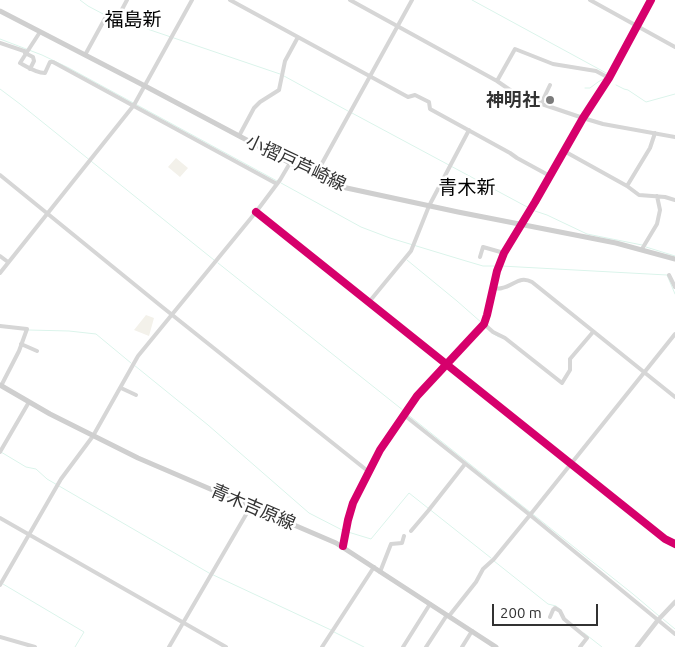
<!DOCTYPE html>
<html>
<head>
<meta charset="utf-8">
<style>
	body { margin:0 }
	#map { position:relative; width:675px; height:647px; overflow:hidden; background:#fff; font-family:Ubuntu,sans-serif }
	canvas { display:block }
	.scale { position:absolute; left:492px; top:604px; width:106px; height:22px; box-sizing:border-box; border:2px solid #323232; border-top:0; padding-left:6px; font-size:15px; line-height:18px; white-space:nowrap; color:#323232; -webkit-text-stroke:4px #fff; paint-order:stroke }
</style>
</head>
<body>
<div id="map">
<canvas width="675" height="647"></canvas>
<div class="scale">200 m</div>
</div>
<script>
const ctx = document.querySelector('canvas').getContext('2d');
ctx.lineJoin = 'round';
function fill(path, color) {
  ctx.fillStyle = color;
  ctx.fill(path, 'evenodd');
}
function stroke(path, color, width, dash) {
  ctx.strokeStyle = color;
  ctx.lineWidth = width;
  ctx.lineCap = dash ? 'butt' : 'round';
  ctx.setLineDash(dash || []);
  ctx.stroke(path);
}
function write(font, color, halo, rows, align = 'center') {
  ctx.font = font + ' Ubuntu,"Noto Sans JP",sans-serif';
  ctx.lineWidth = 5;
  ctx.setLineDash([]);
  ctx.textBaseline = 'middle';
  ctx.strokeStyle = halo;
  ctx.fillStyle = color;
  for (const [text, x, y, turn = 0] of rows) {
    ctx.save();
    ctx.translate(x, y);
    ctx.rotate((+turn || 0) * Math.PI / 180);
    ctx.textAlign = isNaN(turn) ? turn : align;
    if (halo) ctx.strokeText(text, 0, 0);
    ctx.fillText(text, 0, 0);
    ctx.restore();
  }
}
const green = new Path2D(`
	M176 158 188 168 180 177 168 167Z
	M146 315 154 318 149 336 134 330Z`);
const stream = new Path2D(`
	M80 0 88 6 105 15
	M472 0 608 74
	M109 16 280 74
	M0 39 42 55 69 68 277 181
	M284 76 348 111
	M616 85 624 89 628 90 646 102 675 94
	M585 88H590L598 82 605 78
	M0 89 20 104 214 260
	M352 113 529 208
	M281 183 361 227 390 238 466 261 483 266H497
	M532 210 547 215 587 234 642 245
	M646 247 675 256
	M407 260 457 301 482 323
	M218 263 404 411
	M501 266 667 275 675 294
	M28 330 69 331 96 334 131 363
	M492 333 499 337
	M134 365 208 425 309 513 344 531
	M407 414 633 594 659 616
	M1 452 26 467 36 469 47 479 209 573 331 630
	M348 532 371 539 409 493 491 558
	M494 561 548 604 556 606 561 610
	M3 584 84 632 75 647
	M663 619 675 629
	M334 632 364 647
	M584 633 602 647`);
const minor = new Path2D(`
	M230 0 408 97 415 95 429 102 430 109 510 153 517 158 550 176
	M350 0 497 81 513 92 524 98 583 118 603 124 675 137
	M590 0 675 47
	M0 43 27 52 40 32
	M27 52 20 63C27 67 36 73 45 73L50 62H53L277 184
	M25 53 33 57 34 61 30 69
	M85 55 108 13 116 16 119 15 127 0
	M497 81 515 49 553 64 596 71 609 78
	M541 104 550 85
	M655 133 650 148 627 186 639 195 665 197 675 200
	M239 136 254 108 260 102 279 90 285 61 298 37
	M564 151 627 186
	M0 175 161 306 369 472
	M315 176 412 0
	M256 212 665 539 675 544
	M642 249 657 224 660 210 657 196
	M0 256 8 262
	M480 257 483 247 504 253
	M0 273 134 105 192 0
	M669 275 675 287
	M493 288C496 288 499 289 502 288 514 286 519 275 532 282L675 397
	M369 302 411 251 429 206 469 130
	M484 324 493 332 505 338 562 383 570 370V359L593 332
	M0 326 27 329 19 351 1 386
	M21 344 37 351
	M121 388 136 395
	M404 415 530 515 675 634
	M0 452 29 402
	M0 518 226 647
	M411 531 428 511 465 464
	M343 546 348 520 353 503 380 450 417 396 484 324 487 315 497 271 504 253 535 202 583 118 609 78 651 0
	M380 572 391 544 402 543 404 536
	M0 585 61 479 93 436 138 356 256 212 280 180 290 163
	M449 616 476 582 483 569 494 559 530 515 675 334
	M550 617 553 610 555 608 560 611 564 619 587 638 580 647
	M0 637 35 647
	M169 647 251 506
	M322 647 374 567
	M403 647 430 604
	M426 647 447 615
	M462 647 472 631`);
const tertiary = new Path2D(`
	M637 647 658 620 675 602`);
const secondary = new Path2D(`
	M0 11 145 86 290 163 342 187 458 212 616 243 675 259
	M0 385 50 414 138 458 336 543 496 647`);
const cycleway = new Path2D(`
	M256 212 665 539 675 544
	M343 546 348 520 353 503 380 450 417 396 484 324 487 315 497 271 504 253 535 202 583 118 609 78 651 0`);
const markers = [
	[550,100,5,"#7a7a7a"]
];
const poiNames = [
	["神明社",540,100]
];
const streetNames = [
	["小摺戸芦崎線",296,163,25],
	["青木吉原線",253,507,23]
];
const neighbourhoodNames = [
	["福島新",133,20],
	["青木新",467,188]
];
fill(green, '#f3f1ea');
stroke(stream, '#dbf4eb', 1);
stroke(minor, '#d6d6d6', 4);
stroke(tertiary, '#d6d6d6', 4.5);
stroke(secondary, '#cfcfcf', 5);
stroke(cycleway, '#d6006c', 8);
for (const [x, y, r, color] of markers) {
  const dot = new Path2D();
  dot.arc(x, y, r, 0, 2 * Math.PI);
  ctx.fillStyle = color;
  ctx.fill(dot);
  stroke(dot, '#fff', 2);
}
write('bold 18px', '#323232', '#fff', poiNames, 'right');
write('18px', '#323232', '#fff', streetNames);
write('19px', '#000', '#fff', neighbourhoodNames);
</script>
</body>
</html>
